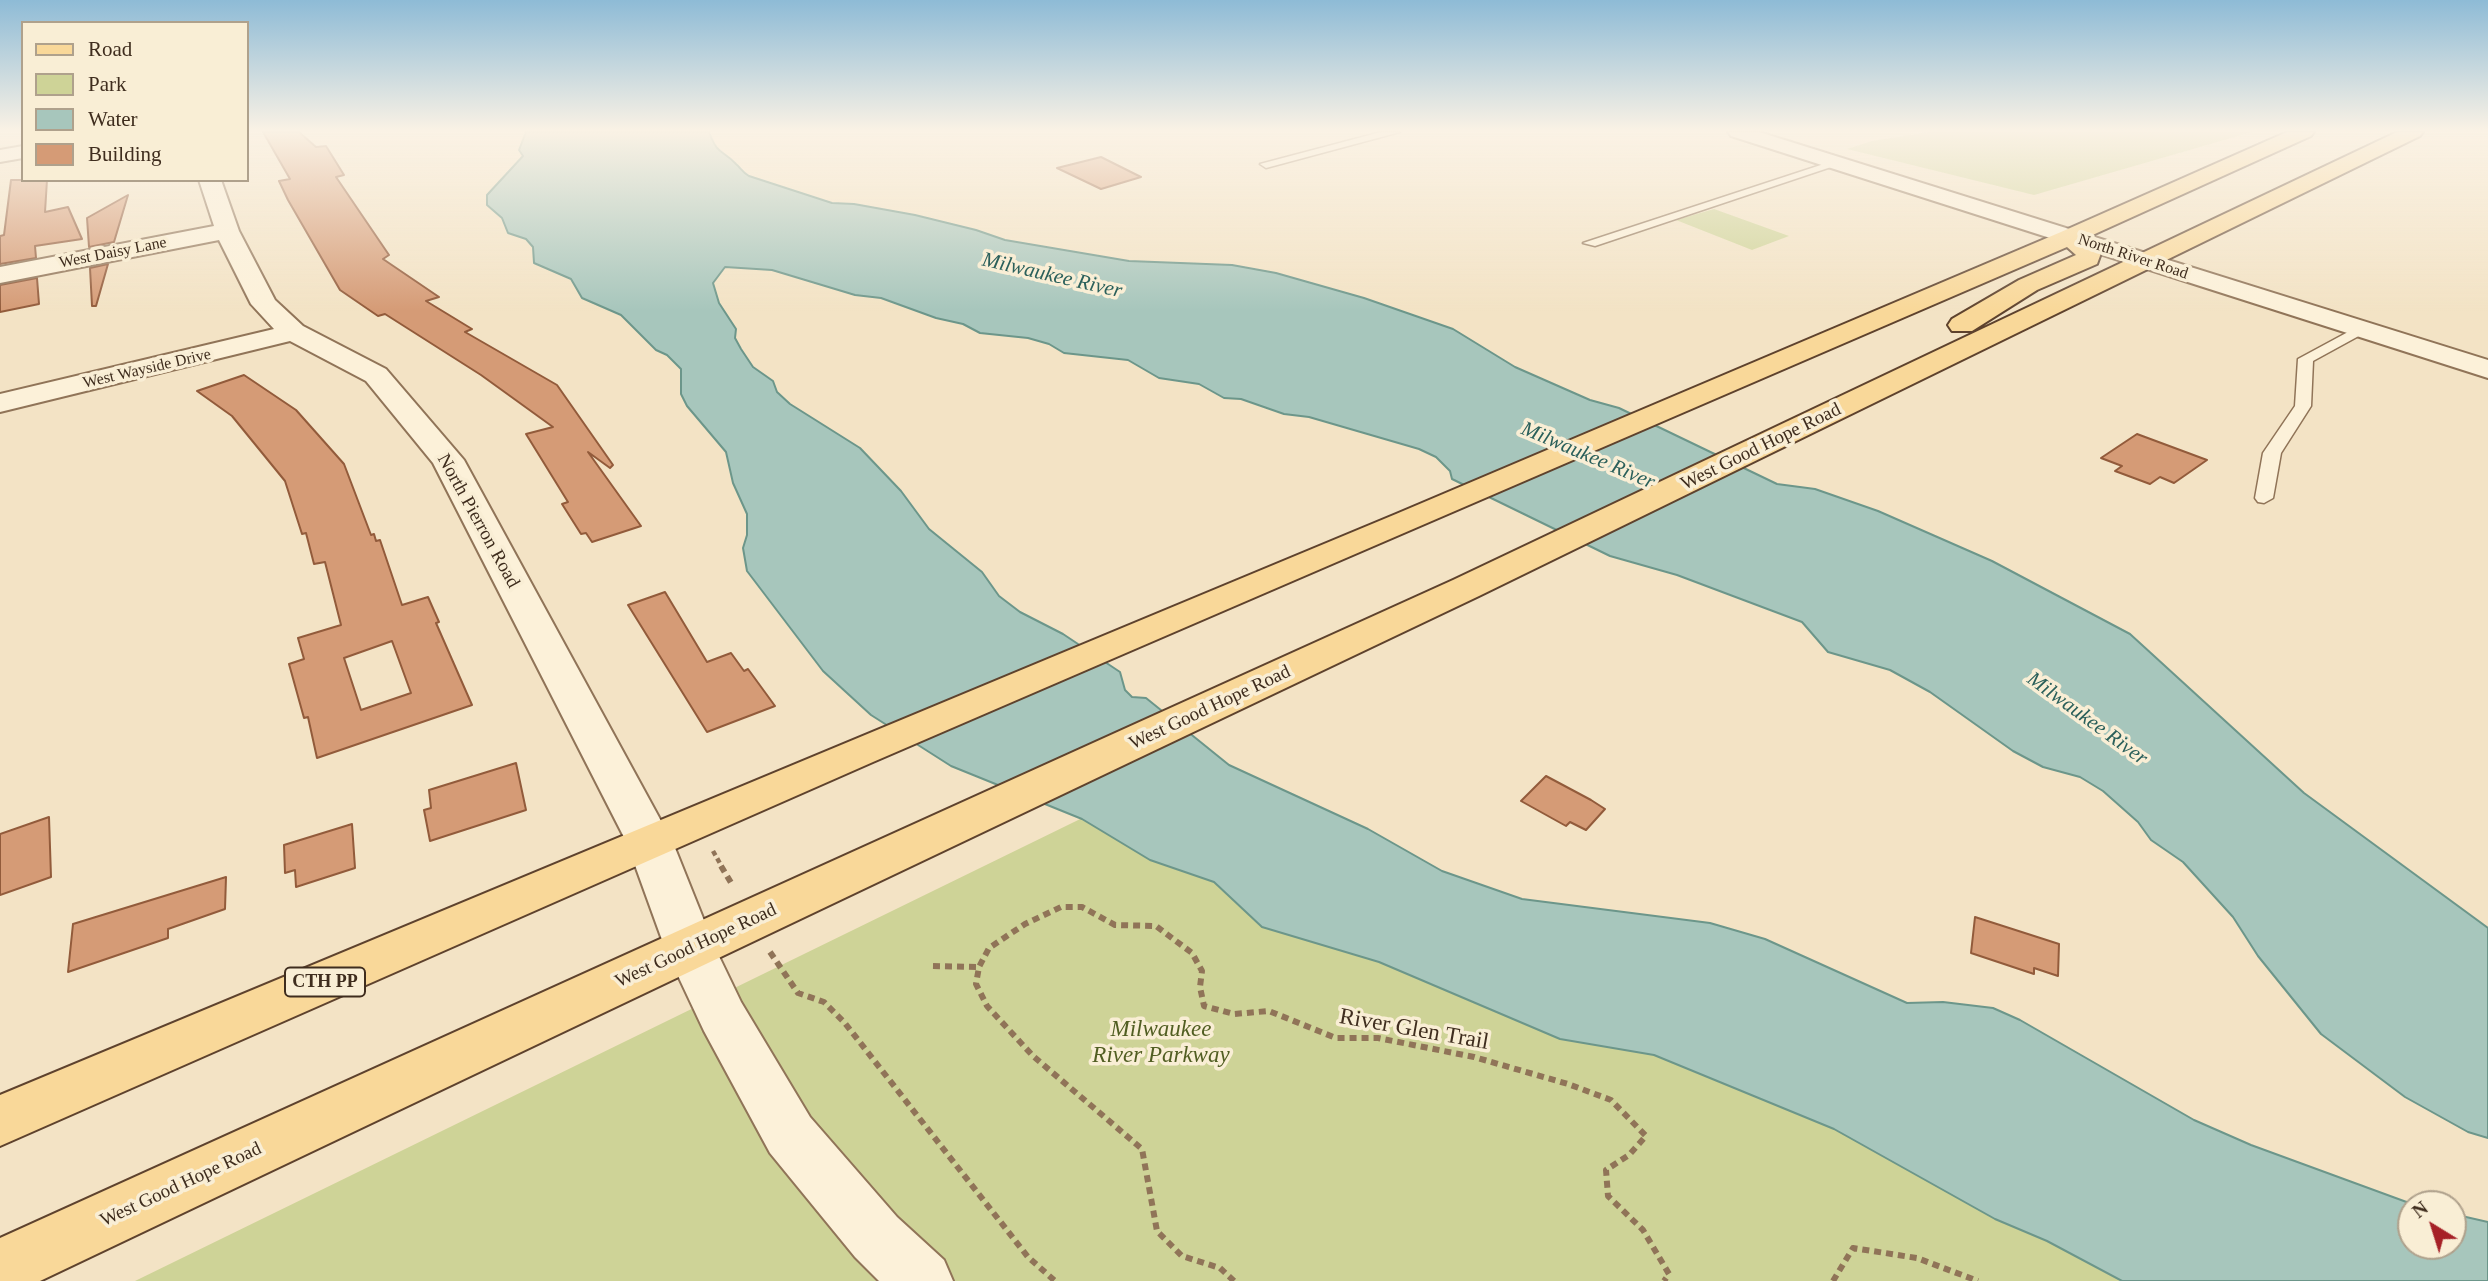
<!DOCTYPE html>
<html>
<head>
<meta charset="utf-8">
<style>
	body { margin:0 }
	#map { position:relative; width:2488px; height:1281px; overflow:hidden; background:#f3e3c5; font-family:"Times New Roman",serif }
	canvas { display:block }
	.legend { position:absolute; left:21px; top:21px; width:228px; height:161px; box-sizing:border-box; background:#f9eed5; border:2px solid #afa18c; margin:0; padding:9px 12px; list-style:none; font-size:21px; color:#3f2d1e }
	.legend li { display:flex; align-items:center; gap:14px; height:35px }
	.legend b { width:35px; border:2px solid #afa18c }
	.north { position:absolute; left:2397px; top:1190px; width:70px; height:70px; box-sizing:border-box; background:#f9eed5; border:2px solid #afa18c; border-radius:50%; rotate:322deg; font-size:19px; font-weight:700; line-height:28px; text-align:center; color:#3f2d1e }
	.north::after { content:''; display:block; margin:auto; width:24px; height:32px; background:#a62127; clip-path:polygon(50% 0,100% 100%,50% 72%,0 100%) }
</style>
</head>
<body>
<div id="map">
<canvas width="2488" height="1281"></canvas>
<ul class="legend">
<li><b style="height:9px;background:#f9d899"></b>Road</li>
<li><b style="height:19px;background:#ced397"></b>Park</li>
<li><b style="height:19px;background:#a7c6bc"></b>Water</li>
<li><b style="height:19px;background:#d59b76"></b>Building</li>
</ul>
<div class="north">N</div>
</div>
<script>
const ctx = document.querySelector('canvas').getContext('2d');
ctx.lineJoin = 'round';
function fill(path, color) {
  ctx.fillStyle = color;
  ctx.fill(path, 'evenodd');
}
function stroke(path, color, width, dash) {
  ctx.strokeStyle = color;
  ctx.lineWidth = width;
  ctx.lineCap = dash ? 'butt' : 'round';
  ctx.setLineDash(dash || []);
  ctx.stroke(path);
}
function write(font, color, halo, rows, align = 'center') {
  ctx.font = font + ' "Times New Roman",serif';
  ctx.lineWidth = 7;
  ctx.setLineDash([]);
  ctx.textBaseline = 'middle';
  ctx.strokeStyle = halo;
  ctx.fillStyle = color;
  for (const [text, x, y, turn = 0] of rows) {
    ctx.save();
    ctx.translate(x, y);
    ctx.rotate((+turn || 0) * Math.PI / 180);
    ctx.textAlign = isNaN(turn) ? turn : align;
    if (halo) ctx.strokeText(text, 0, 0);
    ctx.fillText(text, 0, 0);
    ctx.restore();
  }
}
const green = new Path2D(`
	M1928 132H2252L2034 195 1847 149 1872 141Z
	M1714 209 1789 236 1752 250 1676 220Z
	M1160 780 2411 1246 2488 1270V1281H135Z`);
const water = new Path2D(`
	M526 132H709C718 156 722 149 736 164 741 168 742 172 749 176L832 203 854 204 915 215 976 230 1005 240 1129 261 1232 265 1276 273 1364 298 1453 329 1515 367 1590 400 1619 408 1777 484 1815 489 1878 511 1992 561 2130 634 2304 793 2488 928V1138L2468 1132 2405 1097 2321 1034 2258 956 2233 917 2183 862 2151 840 2138 822 2103 791 2080 777 2043 767 2013 751 1930 692 1890 670 1828 652 1802 622 1677 575 1610 556 1452 479 1450 471 1436 457 1419 449 1309 417 1284 414 1241 399 1224 398 1199 384 1159 378 1128 360 1064 353 1049 344 1028 338 980 333 963 324 936 318 881 298 855 295 772 270 725 267 713 283 719 303 736 329 735 338 741 349 753 367 773 381 777 392 790 404 860 448 901 491 929 529 982 572 999 596 1020 612 1063 634 1120 672 1125 690 1132 697 1146 698 1229 765 1368 829 1442 871 1522 899 1710 923 1765 939 1907 1003 1943 1002 1993 1008 2020 1020 2194 1120 2251 1145 2412 1204 2411 1246H2453V1214L2488 1222V1281H2122L2047 1241 1995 1219 1834 1129 1654 1055 1560 1039 1379 962 1262 927 1214 882 1150 860 1082 819 951 766 871 715 823 671 747 571 743 548 747 535V514L733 483 726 452 687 406 681 394V369L667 355 656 350 621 315 582 298 571 279 534 263 533 247 526 239 508 233 502 218 487 205V195L523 156 519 150Z`);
const building = new Path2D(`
	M263 132H299L316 147 326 146 344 175 336 177 389 255 383 259 439 297 426 301 472 329 465 332 557 385 613 465 610 468 588 452 641 526 592 542 586 533 581 534 562 504 568 502 526 434 553 427 481 375 385 314 378 316 340 290 288 200 279 181 290 179Z
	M1101 157 1141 177 1101 189 1057 168Z
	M11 180H47L45 212 68 207 82 239 35 246 36 258 0 264V236L4 235Z
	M128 195 114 242 89 247 87 218Z
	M108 264 96 306H92L90 268Z
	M37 278 39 304 0 312V285Z
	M244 375 296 410 344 464 371 535 374 534 376 541 380 540 402 605 428 597 439 622 436 623 472 705 317 758 308 717 304 718 289 664 304 659 298 638 341 625 325 562 314 564 306 533 302 534 285 481 232 416 197 391ZM392 641 411 693 361 710 344 658Z
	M2137 434 2207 460 2174 483 2160 477 2150 484 2115 471 2122 466 2101 458Z
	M665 592 707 662 731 653 744 671 748 669 775 706 707 732 628 605Z
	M516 763 526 810 430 841 424 810 431 808 429 790Z
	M1546 776 1591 800 1605 809 1586 830 1570 822 1566 826 1521 801Z
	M49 817 51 877 0 895V834Z
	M352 824 355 868 296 887 295 870 285 873 284 845Z
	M226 877 225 909 168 929V938L68 972 73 924Z
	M1975 917 2059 944 2058 976 2034 968V974L1971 953Z`);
const pathFar1 = new Path2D(`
	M713 851 722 867`);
const path = new Path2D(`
	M721 866 733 886
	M770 952 798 993 824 1002 844 1022 1028 1257 1055 1281
	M933 966 979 967
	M1234 1281 1220 1268 1182 1256 1157 1231 1142 1149 1033 1056 987 1006 976 984 979 967 989 948 1025 924 1061 907H1082L1115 925 1156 926 1192 953 1202 971 1200 987 1204 1006 1234 1014 1269 1011 1336 1038H1378L1474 1057 1568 1084 1611 1100 1646 1136 1629 1155 1606 1170 1608 1196 1643 1230 1669 1274 1664 1281
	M1833 1281 1853 1248 1917 1258 1978 1281`);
const service = new Path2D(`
	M1381 132H1400L1266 168 1260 164Z
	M1833 161 1843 163 1595 246 1583 243Z
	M2361 325 2368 329 2366 332 2313 361 2311 406 2281 453 2273 498 2264 503 2258 502 2255 498 2263 453 2295 406 2298 359Z`);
const minor = new Path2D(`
	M23 146V158L0 162V150Z
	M199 180H221L239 231 275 300 303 326 386 369 464 460 673 843 715 948 741 1002 810 1117 897 1217 944 1260 953 1281H879L855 1257 770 1153 704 1031 665 948 627 843 433 463 366 381 290 341 0 412V394L274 329 251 304 219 240 0 283V267L214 226Z`);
const tertiary = new Path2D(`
	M1728 132H1759L2488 360V378L1731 136Z`);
const primary = new Path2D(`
	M2287 132H2314L2311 136 2086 238 2101 253 2097 264 2037 290 1972 331H1952L1948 325 1952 319 2019 280 2076 255 2067 247 873 762 0 1146V1095L1396 514 2061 232Z
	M2397 132H2423L2420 136 1479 596 40 1281H0V1238L1453 580Z`);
const farStreetnames = [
	["West Daisy Lane",113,253,-11],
	["North River Road",2133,257,18],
	["West Wayside Drive",147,369,-13]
];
const shields = [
	[325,982,80]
];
const shieldNames = [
	["CTH PP",325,982]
];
const streetNames = [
	["West Good Hope Road",1761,447,-26],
	["North Pierron Road",478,521,61],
	["West Good Hope Road",1210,708,-25],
	["West Good Hope Road",696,946,-25],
	["West Good Hope Road",181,1185,-25]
];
const waterNames = [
	["Milwaukee River",1052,276,13],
	["Milwaukee River",1588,456,23],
	["Milwaukee River",2087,719,36]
];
const nearParknames = [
	["Milwaukee",1161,1030],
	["River Parkway",1161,1056]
];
const nearStreetnames = [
	["River Glen Trail",1414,1030,10]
];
fill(green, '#ced397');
fill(water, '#a7c6bc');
stroke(water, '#6c968a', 2);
fill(building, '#d59b76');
stroke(building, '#925b3b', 2);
stroke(service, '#907458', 3);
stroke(minor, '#907458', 4);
stroke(tertiary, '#907458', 4);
stroke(primary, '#5e422d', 4);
stroke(pathFar1, '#907458', 4.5, [5, 3.5]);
stroke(path, '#907458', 6, [7, 5]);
fill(service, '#fcf1d9');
fill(minor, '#fcf1d9');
fill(tertiary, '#fcf1d9');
fill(primary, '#f9d899');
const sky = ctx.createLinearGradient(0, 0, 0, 311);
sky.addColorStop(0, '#8ebbd6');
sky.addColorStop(0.42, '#faf2e5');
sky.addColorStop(1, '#faf2e500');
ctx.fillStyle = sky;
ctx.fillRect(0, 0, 2488, 311);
write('16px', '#3f2d1e', '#f9eed5', farStreetnames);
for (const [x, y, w] of shields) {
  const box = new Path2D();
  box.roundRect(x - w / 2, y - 14.5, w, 29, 5);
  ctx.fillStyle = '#f9eed5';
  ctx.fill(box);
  stroke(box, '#3f2d1e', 2);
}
write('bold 18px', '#3f2d1e', null, shieldNames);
write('19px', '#3f2d1e', '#f9eed5', streetNames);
write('italic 21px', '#2b605b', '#f9eed5', waterNames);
write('italic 23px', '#515e22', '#f9eed5', nearParknames);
write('23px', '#3f2d1e', '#f9eed5', nearStreetnames);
</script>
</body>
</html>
